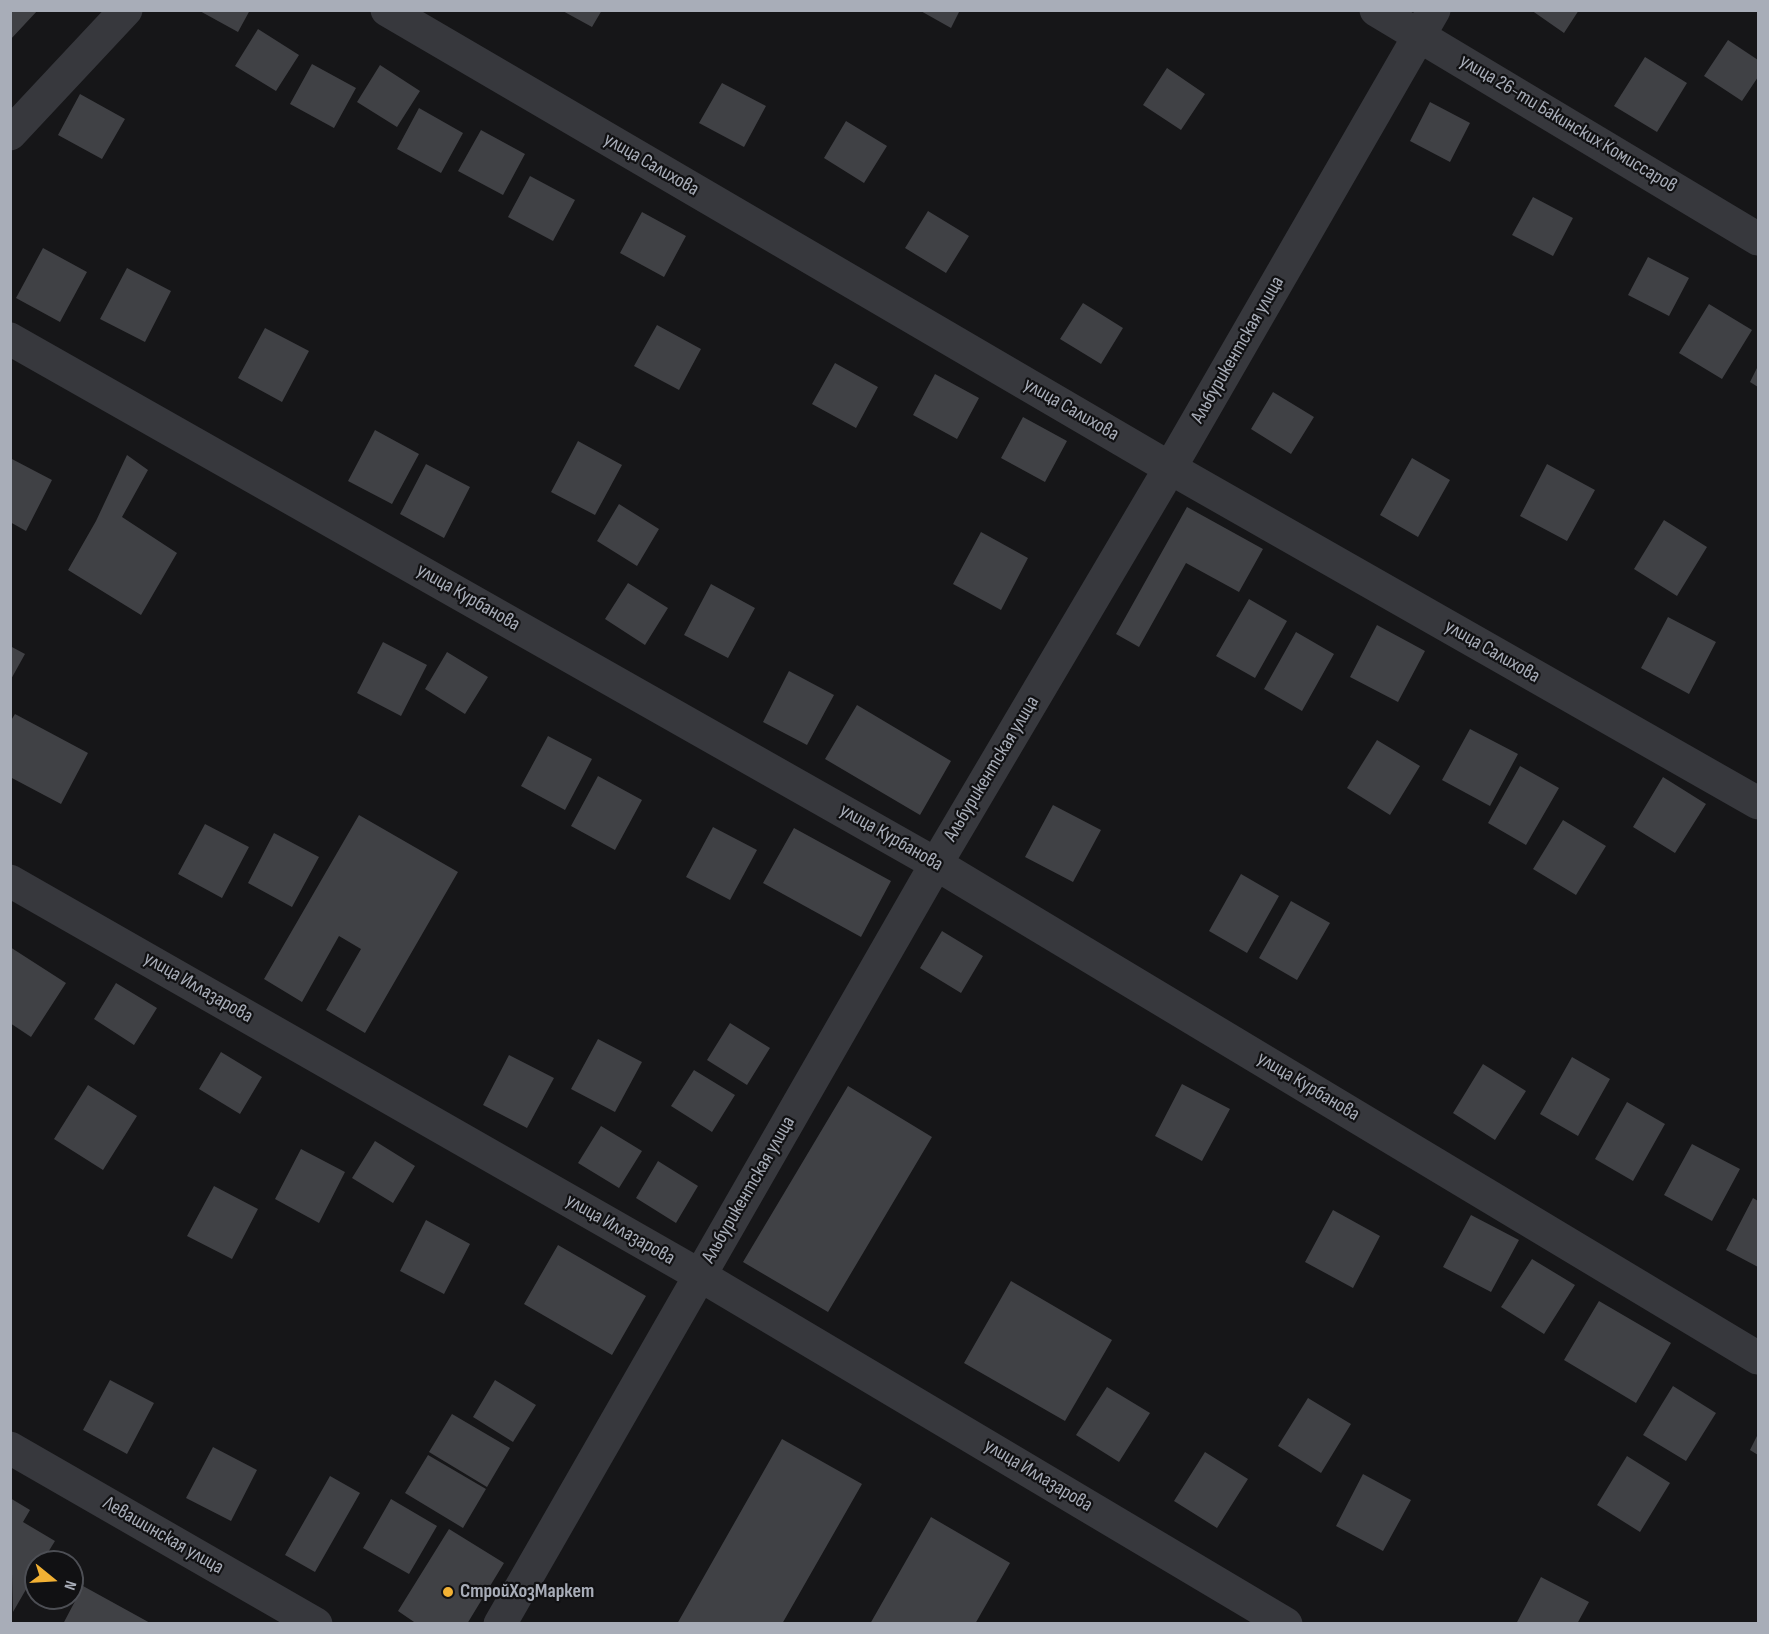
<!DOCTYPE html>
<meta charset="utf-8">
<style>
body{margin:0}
#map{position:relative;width:1769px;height:1634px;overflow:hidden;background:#161618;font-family:"Sofia Sans Condensed",sans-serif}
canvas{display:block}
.frame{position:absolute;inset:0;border:12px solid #a8adb8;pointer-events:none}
.north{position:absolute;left:24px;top:1550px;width:60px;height:60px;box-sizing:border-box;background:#111113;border:2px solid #4d4f55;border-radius:50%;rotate:108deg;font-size:16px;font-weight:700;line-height:24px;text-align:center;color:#a8adb8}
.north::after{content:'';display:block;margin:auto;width:21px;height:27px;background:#f2b134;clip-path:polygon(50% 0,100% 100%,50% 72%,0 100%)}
</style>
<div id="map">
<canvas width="1769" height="1634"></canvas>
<div class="frame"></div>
<div class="north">N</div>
</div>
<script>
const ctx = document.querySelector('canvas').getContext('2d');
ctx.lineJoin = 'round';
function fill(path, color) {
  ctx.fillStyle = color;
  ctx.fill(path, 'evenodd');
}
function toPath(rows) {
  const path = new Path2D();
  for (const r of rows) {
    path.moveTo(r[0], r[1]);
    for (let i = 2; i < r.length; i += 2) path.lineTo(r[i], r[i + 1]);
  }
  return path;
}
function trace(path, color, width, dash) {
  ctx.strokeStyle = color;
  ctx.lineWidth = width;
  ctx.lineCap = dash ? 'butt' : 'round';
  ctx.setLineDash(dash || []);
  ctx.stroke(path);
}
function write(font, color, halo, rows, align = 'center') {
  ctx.font = font + ' "Sofia Sans Condensed",sans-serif';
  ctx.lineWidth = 4.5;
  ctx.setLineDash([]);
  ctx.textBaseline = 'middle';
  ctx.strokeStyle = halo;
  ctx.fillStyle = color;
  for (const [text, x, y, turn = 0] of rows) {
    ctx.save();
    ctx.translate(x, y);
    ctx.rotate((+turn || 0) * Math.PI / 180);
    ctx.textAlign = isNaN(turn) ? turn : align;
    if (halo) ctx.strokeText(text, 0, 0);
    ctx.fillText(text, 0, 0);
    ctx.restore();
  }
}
const building = toPath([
 [10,10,38,10,10,40],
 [198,10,250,10,238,32],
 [561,10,602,10,592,27],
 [919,10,960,10,951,28],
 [1531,10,1579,10,1564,33],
 [258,29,299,55,276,91,235,66],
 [1728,40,1758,60,1758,77,1742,101,1704,76],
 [1645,57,1687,83,1657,132,1614,106],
 [312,64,356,88,334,128,290,104],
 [380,65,420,91,397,127,357,102],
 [1167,68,1205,94,1181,130,1143,105],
 [722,83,766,106,744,147,699,123],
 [80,94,125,119,102,159,58,135],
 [1430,102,1470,123,1450,162,1410,141],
 [419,108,463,133,441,173,397,149],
 [846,121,887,146,864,183,824,158],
 [481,130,525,154,503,195,458,171],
 [530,176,575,200,553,241,508,217],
 [1533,197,1573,218,1553,256,1512,235],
 [928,211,969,236,946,273,905,248],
 [642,212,686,236,664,277,620,253],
 [43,248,87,272,60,322,16,298],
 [1648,257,1689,278,1669,316,1628,295],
 [127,268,171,291,145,342,100,319],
 [1083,303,1123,328,1101,364,1060,339],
 [1709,304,1752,330,1722,379,1679,353],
 [657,325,701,349,679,390,634,366],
 [265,328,309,351,282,402,238,378],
 [835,363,878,387,856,428,812,404],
 [1758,366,1758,387,1750,382],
 [935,374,979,398,957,439,913,415],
 [1273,392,1314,417,1291,454,1251,429],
 [1023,417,1067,441,1045,482,1001,458],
 [375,430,419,454,392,504,348,481],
 [578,441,622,465,595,515,551,492],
 [127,455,148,470,122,517,177,553,141,615,68,570,96,521],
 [10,458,52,480,26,531,10,522],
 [1412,458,1450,480,1418,537,1380,515],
 [426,464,470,487,444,538,400,514],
 [1547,464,1595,490,1567,541,1520,516],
 [619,504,659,529,637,566,597,541],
 [1187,507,1263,549,1239,592,1186,563,1139,647,1116,634],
 [1664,520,1707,547,1677,596,1634,569],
 [981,532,1028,558,1001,610,953,584],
 [628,583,668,608,645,645,605,619],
 [711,584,755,608,728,658,684,635],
 [1249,599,1287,621,1255,678,1216,656],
 [1668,617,1716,642,1689,694,1641,668],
 [1377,625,1425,651,1398,702,1350,677],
 [1296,632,1334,654,1302,711,1264,689],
 [383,642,427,665,401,716,357,693],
 [10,646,25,654,10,681],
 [447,652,488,677,465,714,425,689],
 [789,671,834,695,807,745,763,722],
 [857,705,951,761,920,815,825,759],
 [15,714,88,753,61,804,10,777,10,722],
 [1470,729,1518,754,1490,806,1442,780],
 [548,736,592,759,565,810,521,786],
 [1377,740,1420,766,1390,815,1347,788],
 [1520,766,1559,788,1526,845,1488,823],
 [598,776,642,800,615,850,571,826],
 [1663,777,1706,804,1675,853,1633,827],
 [1053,805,1101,830,1073,882,1025,857],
 [359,815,458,872,365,1033,326,1010,361,949,339,936,302,1002,264,979],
 [1563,820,1606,846,1576,895,1533,869],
 [205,824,249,847,222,898,178,874],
 [713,827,757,850,730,900,686,877],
 [794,828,891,881,861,937,763,883],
 [274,833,319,857,292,907,248,883],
 [1241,874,1279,896,1247,953,1209,931],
 [1291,901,1330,923,1297,980,1259,958],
 [942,931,983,956,961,993,920,968],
 [10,947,66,983,31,1037,10,1023],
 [116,983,157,1008,134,1045,94,1019],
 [730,1023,770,1048,747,1085,707,1060],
 [598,1039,642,1062,615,1112,571,1089],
 [221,1052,262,1077,240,1114,199,1089],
 [509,1055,554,1078,527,1128,483,1105],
 [1572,1057,1610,1079,1578,1136,1540,1114],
 [1483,1064,1526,1091,1495,1140,1453,1113],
 [694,1070,735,1095,712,1132,671,1106],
 [1182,1084,1230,1109,1202,1161,1155,1136],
 [88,1085,137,1116,103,1170,54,1139],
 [848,1086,932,1137,828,1312,743,1262],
 [1627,1102,1665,1124,1633,1181,1595,1159],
 [601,1126,642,1151,619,1188,578,1163],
 [375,1141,415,1166,393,1203,352,1178],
 [1692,1144,1740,1169,1712,1221,1664,1195],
 [301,1149,345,1172,319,1223,275,1199],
 [658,1161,698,1186,676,1223,636,1198],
 [214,1186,258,1209,232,1259,187,1236],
 [1753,1198,1758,1201,1758,1267,1726,1250],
 [1333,1210,1380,1236,1353,1288,1305,1262],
 [1471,1215,1519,1240,1491,1292,1443,1267],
 [426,1220,470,1244,444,1294,400,1271],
 [558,1245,646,1296,612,1355,524,1304],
 [1532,1259,1575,1285,1544,1334,1501,1307],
 [1011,1281,1112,1340,1065,1421,964,1363],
 [1599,1301,1671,1343,1636,1403,1564,1360],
 [110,1380,154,1403,127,1454,83,1430],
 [495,1380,536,1405,513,1442,473,1417],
 [1673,1386,1716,1413,1686,1461,1643,1435],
 [1107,1387,1150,1413,1119,1462,1076,1435],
 [1308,1398,1351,1424,1321,1473,1278,1446],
 [452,1414,510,1448,487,1487,429,1452],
 [1758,1434,1758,1455,1750,1450],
 [782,1439,862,1484,782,1624,677,1624],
 [213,1447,257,1470,231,1521,186,1498],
 [1205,1452,1248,1479,1217,1528,1174,1501],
 [428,1455,486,1489,463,1528,405,1493],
 [1627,1456,1670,1483,1640,1532,1597,1505],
 [1363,1474,1411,1500,1383,1551,1336,1526],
 [330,1476,360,1493,315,1572,285,1555],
 [10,1498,30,1510,23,1522,55,1541,42,1562,36,1562,36,1572,13,1612],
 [391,1499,437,1526,409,1574,363,1548],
 [931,1517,1010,1563,975,1624,870,1624],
 [449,1529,504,1563,467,1624,417,1624,398,1611],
 [1541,1577,1589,1602,1577,1624,1516,1624],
 [83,1586,152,1624,63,1624]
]);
const street = toPath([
 [387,10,1170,468,1758,803],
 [1376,10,1758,239],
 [10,134,126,10],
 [10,339,936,864,1758,1358],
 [10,881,701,1276,1286,1624],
 [10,1448,316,1624],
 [500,1624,936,864,1170,468,1434,10]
]);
const markers = [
 [448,1592,6,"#f2b134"]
];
const streetNames = [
 ["улица 26-ти Бакинских Комиссаров",1568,124,31],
 ["улица Салихова",651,165,30],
 ["Альбурикентская улица",1238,350,-60],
 ["улица Салихова",1071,410,30],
 ["улица Курбанова",468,598,30],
 ["улица Салихова",1492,652,30],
 ["Альбурикентская улица",992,769,-59],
 ["улица Курбанова",891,838,30],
 ["улица Иллазарова",198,988,30],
 ["улица Курбанова",1308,1087,31],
 ["Альбурикентская улица",749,1190,-60],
 ["улица Иллазарова",620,1230,30],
 ["улица Иллазарова",1038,1476,31],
 ["Левашинская улица",163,1536,30]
];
const poiNames = [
 ["СтройХозМаркет",460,1592]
];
fill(building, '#404145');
trace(street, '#37383d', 33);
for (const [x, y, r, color] of markers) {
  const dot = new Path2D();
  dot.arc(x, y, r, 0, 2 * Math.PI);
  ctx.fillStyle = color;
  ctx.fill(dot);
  trace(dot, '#111113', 2);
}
write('20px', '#a8adb8', '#111113', streetNames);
write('bold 20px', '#a8adb8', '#111113', poiNames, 'left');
</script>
